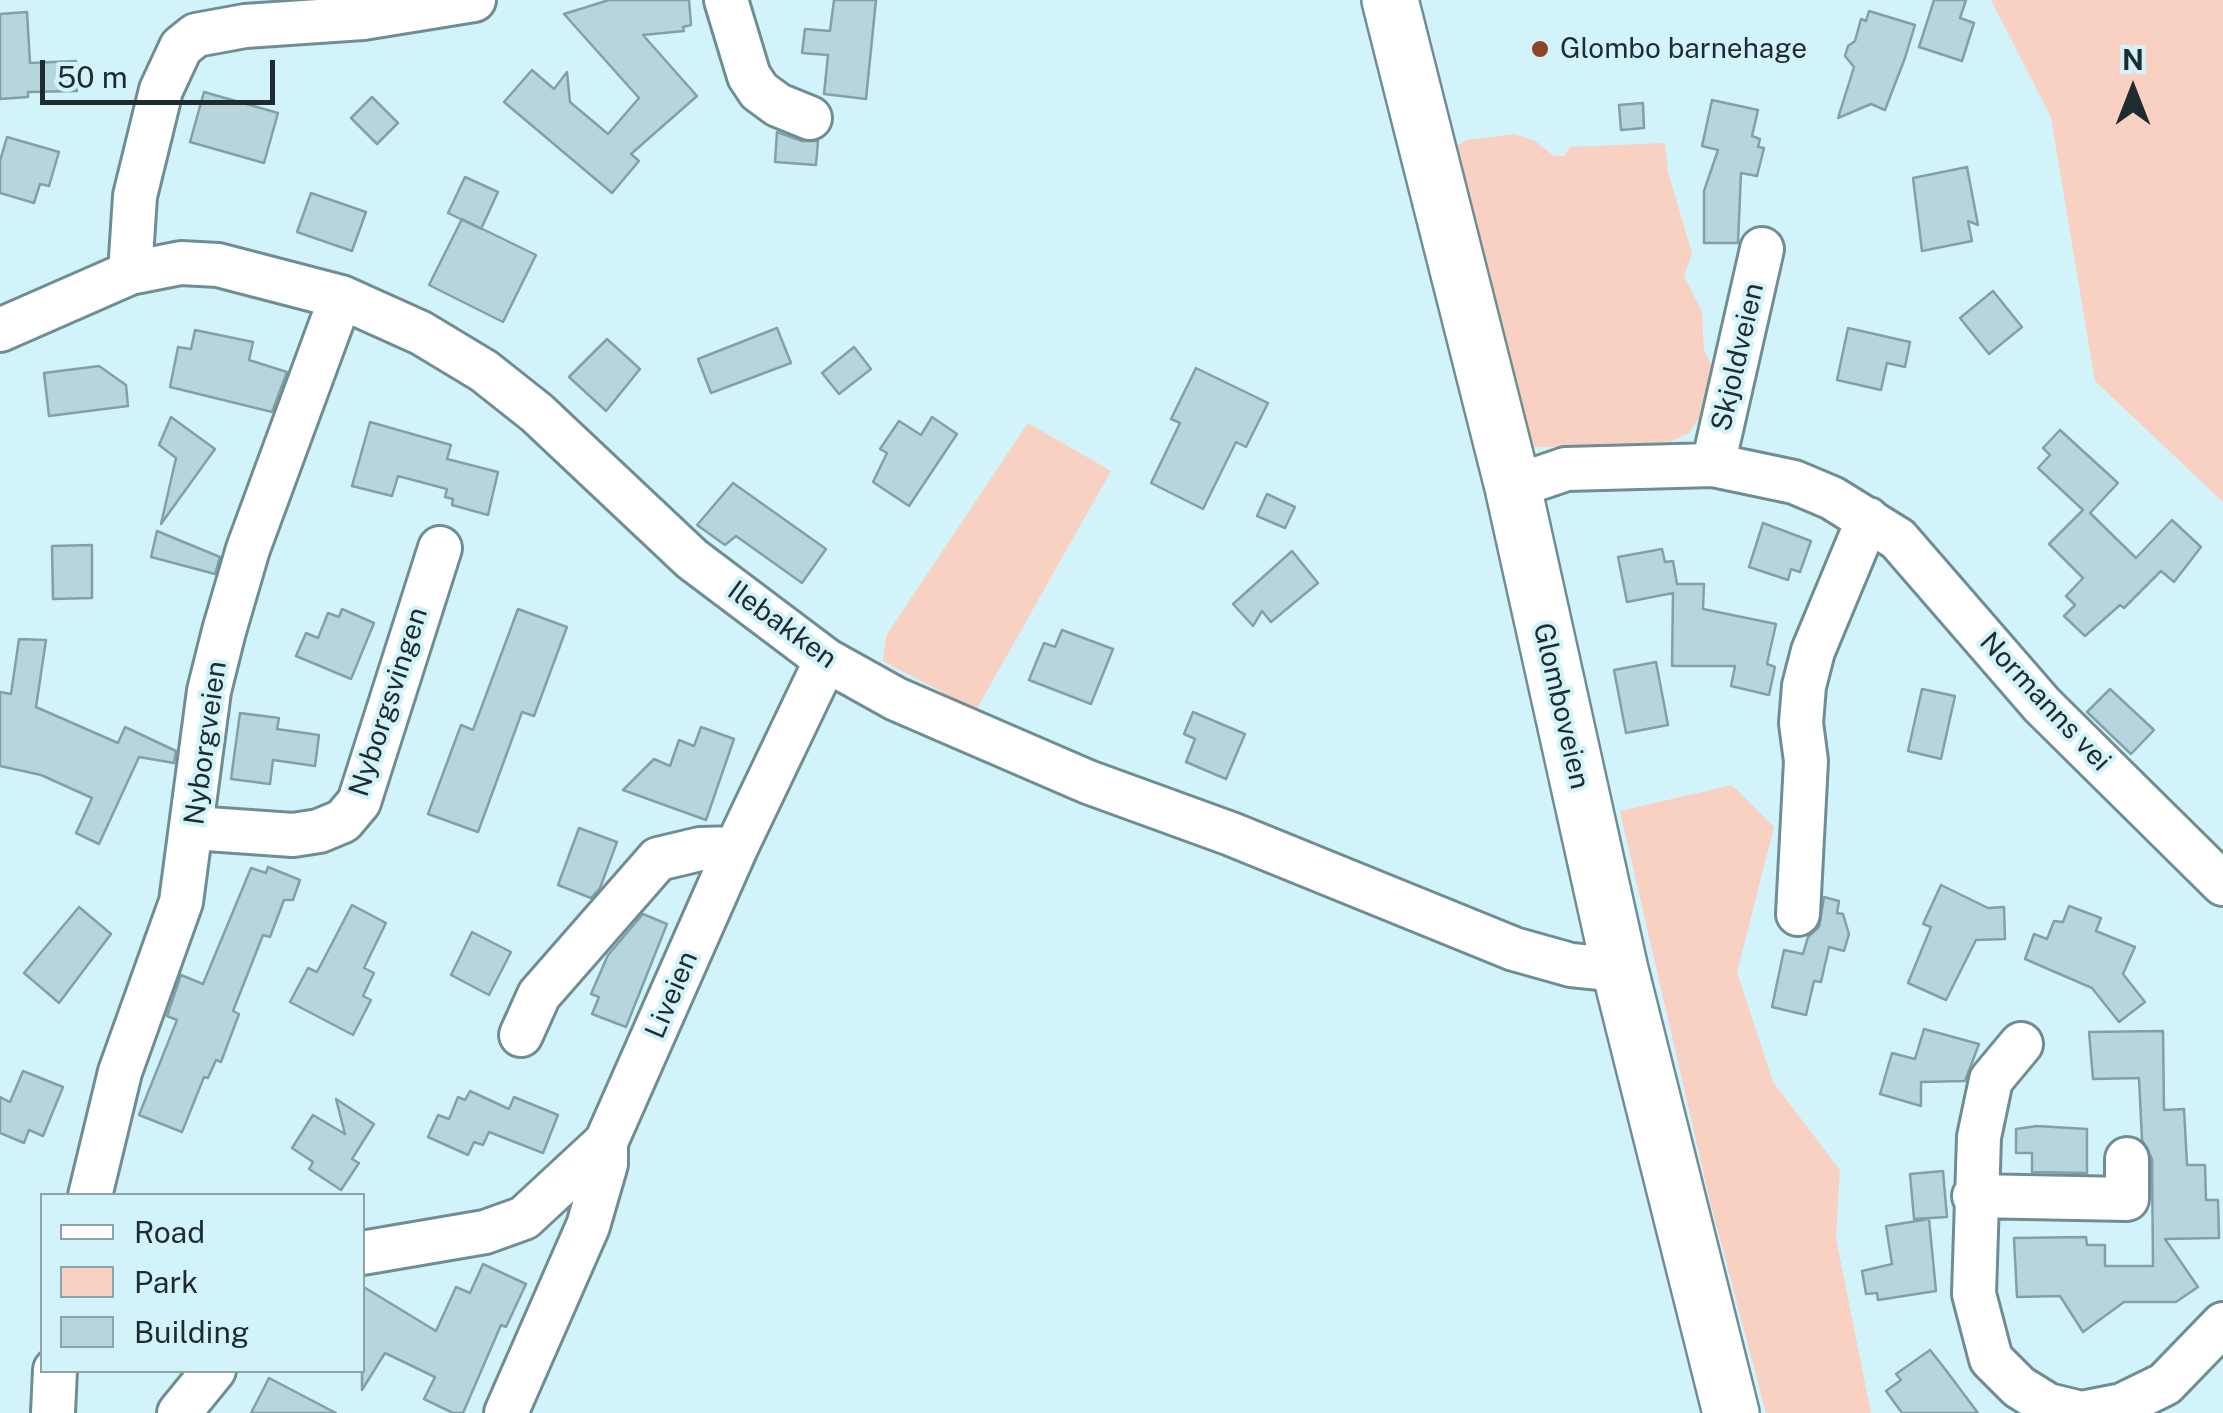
<!DOCTYPE html>
<style>
body{margin:0}
#map{position:relative;width:2223px;height:1413px;overflow:hidden;background:#d3f3fb;font-family:"Public Sans",sans-serif}
canvas{display:block}
.legend{position:absolute;left:40px;top:1193px;width:325px;height:180px;box-sizing:border-box;background:#d3f3fb;border:2px solid #8ba3a9;margin:0;padding:12px 18px;list-style:none;font-size:30px;color:#1f2c2f}
.legend li{display:flex;align-items:center;gap:20px;height:50px}
.legend b{width:50px;border:2px solid #8ba3a9}
.north{position:absolute;left:2083px;top:40px;width:100px;height:100px;-webkit-text-stroke:8px #d3f3fb;paint-order:stroke;rotate:0deg;font-size:28px;font-weight:700;line-height:40px;text-align:center;color:#1f2c2f}
.north::after{content:'';display:block;margin:auto;width:35px;height:45px;background:#1f2c2f;clip-path:polygon(50% 0,100% 100%,50% 72%,0 100%)}
.scale{position:absolute;left:40px;top:60px;width:235px;height:45px;box-sizing:border-box;border:5px solid #1f2c2f;border-top:0;padding-left:12px;font-size:30px;line-height:35px;white-space:nowrap;color:#1f2c2f;-webkit-text-stroke:8px #d3f3fb;paint-order:stroke}
</style>
<div id="map">
<canvas width="2223" height="1413"></canvas>
<ul class="legend">
<li><b style="height:12px;background:#fff"></b>Road</li>
<li><b style="height:28px;background:#f8d1c2"></b>Park</li>
<li><b style="height:28px;background:#b6d5dd"></b>Building</li>
</ul>
<div class="north">N</div>
<div class="scale">50 m</div>
</div>
<script>
const ctx = document.querySelector('canvas').getContext('2d');
ctx.lineJoin = 'round';
function fill(path, color) {
  ctx.fillStyle = color;
  ctx.fill(path, 'evenodd');
}
function toPath(rows) {
  const path = new Path2D();
  for (const r of rows) {
    path.moveTo(r[0], r[1]);
    for (let i = 2; i < r.length; i += 2) path.lineTo(r[i], r[i + 1]);
  }
  return path;
}
function trace(path, color, width, dash) {
  ctx.strokeStyle = color;
  ctx.lineWidth = width;
  ctx.lineCap = dash ? 'butt' : 'round';
  ctx.setLineDash(dash || []);
  ctx.stroke(path);
}
function write(font, color, halo, rows, align = 'center') {
  ctx.font = font + ' "Public Sans",sans-serif';
  ctx.lineWidth = 8;
  ctx.setLineDash([]);
  ctx.textBaseline = 'middle';
  ctx.strokeStyle = halo;
  ctx.fillStyle = color;
  for (const [text, x, y, turn = 0] of rows) {
    ctx.save();
    ctx.translate(x, y);
    ctx.rotate((+turn || 0) * Math.PI / 180);
    ctx.textAlign = isNaN(turn) ? turn : align;
    if (halo) ctx.strokeText(text, 0, 0);
    ctx.fillText(text, 0, 0);
    ctx.restore();
  }
}
const green = toPath([
 [1991,0,2223,0,2223,502,2095,381,2051,117],
 [1515,134,1535,141,1554,156,1564,156,1570,147,1665,143,1668,172,1692,253,1684,277,1702,311,1704,350,1716,375,1709,403,1689,433,1672,441,1603,447,1524,447,1450,149,1467,140],
 [1028,423,1111,471,976,710,883,661,886,636],
 [1732,785,1774,827,1737,972,1773,1082,1840,1170,1836,1238,1871,1413,1766,1413,1710,1201,1620,811]
]);
const building = toPath([
 [609,0,689,0,691,25,683,27,684,31,643,35,697,96,631,154,639,161,612,193,504,102,532,70,554,89,567,72,570,102,608,134,639,98,564,14,609,0],
 [834,0,876,0,866,99,824,94,828,55,802,53,805,29,830,31,834,0],
 [1934,0,1966,0,1960,18,1974,23,1962,61,1919,47,1934,0],
 [1869,11,1915,25,1905,58,1885,110,1871,104,1838,118,1854,67,1845,56,1848,46,1855,41,1861,19,1866,21,1869,11],
 [27,12,30,63,76,61,77,91,28,92,28,97,0,99,0,14,27,12],
 [204,92,278,113,264,163,190,142,204,92],
 [372,97,398,123,377,144,351,118,372,97],
 [1712,100,1758,110,1752,136,1760,139,1758,147,1764,148,1757,176,1741,173,1738,243,1704,243,1704,191,1718,150,1702,146,1712,100],
 [1643,103,1644,128,1621,130,1619,105,1643,103],
 [777,132,802,141,818,141,816,165,775,162,777,132],
 [7,137,59,152,49,186,40,184,34,203,0,193,0,161,7,137],
 [1967,167,1978,225,1968,221,1972,241,1922,251,1913,178,1967,167],
 [465,177,498,192,481,229,448,213,465,177],
 [311,193,366,212,352,251,297,232,311,193],
 [462,219,536,255,503,322,429,285,462,219],
 [1993,291,2022,327,1989,354,1960,318,1993,291],
 [777,328,791,363,711,393,698,359,777,328],
 [1848,328,1910,342,1905,367,1887,363,1881,390,1837,380,1848,328],
 [195,330,253,342,249,360,287,372,272,412,170,387,178,347,191,349,195,330],
 [607,339,640,369,606,411,569,377,607,339],
 [854,347,871,369,839,394,822,373,854,347],
 [99,366,126,385,128,406,49,416,44,373,99,366],
 [1196,368,1268,403,1246,447,1236,442,1203,509,1151,483,1180,423,1171,419,1196,368],
 [171,417,215,449,161,524,176,458,159,445,171,417],
 [932,417,957,434,909,506,873,482,887,453,880,449,899,421,921,435,932,417],
 [370,422,451,445,447,459,498,472,488,515,452,505,453,499,445,497,447,489,398,476,392,496,352,486,370,422],
 [2060,430,2118,483,2090,513,2136,558,2172,520,2201,547,2174,582,2161,571,2124,608,2120,605,2085,636,2064,616,2075,605,2066,596,2083,578,2049,544,2083,510,2038,468,2050,455,2043,448,2060,430],
 [733,483,826,549,802,583,736,536,725,545,697,525,733,483],
 [1267,494,1295,507,1285,528,1257,516,1267,494],
 [1763,523,1811,541,1800,572,1791,569,1788,580,1749,567,1763,523],
 [157,531,220,557,215,574,151,557,157,531],
 [92,545,92,598,53,599,52,546,92,545],
 [1662,549,1665,562,1673,561,1677,584,1704,584,1703,609,1776,624,1767,664,1775,667,1769,695,1731,686,1735,666,1672,666,1673,593,1627,602,1618,557,1662,549],
 [1292,551,1318,583,1271,622,1262,611,1253,626,1233,604,1292,551],
 [342,609,374,623,351,679,296,656,306,633,318,638,328,613,339,617,342,609],
 [518,609,567,627,534,716,522,712,478,832,428,814,461,725,473,730,518,609],
 [1062,630,1113,649,1091,704,1029,680,1044,643,1055,647,1062,630],
 [19,639,46,640,36,707,118,743,125,727,176,751,174,763,139,757,99,844,76,833,92,798,41,775,0,766,0,692,11,694,19,639],
 [1656,662,1668,725,1626,733,1614,670,1656,662],
 [1922,689,1955,696,1941,759,1908,751,1922,689],
 [2110,689,2154,730,2131,754,2087,712,2110,689],
 [1193,712,1245,734,1226,779,1186,762,1195,739,1184,734,1193,712],
 [240,713,279,718,277,729,319,735,315,766,273,760,270,784,231,779,240,713],
 [701,727,734,739,706,820,623,790,654,759,670,766,679,740,694,746,701,727],
 [579,828,617,842,600,888,591,898,558,885,579,828],
 [268,867,300,880,293,900,284,900,270,937,263,935,233,1011,239,1014,221,1062,216,1060,208,1078,204,1077,182,1132,139,1115,177,1020,167,1016,181,975,203,984,251,868,266,873,268,867],
 [1941,885,1988,908,2004,907,2005,939,1976,940,1946,1000,1908,983,1931,927,1923,924,1941,885],
 [1824,897,1839,901,1837,913,1843,914,1849,934,1844,951,1829,947,1821,982,1814,981,1806,1015,1772,1007,1784,950,1803,954,1808,937,1819,927,1824,897],
 [352,905,386,923,364,968,374,973,363,996,371,1000,353,1035,290,1002,308,968,317,972,352,905],
 [2069,906,2101,918,2096,931,2135,947,2123,974,2145,1002,2119,1022,2092,988,2025,959,2034,934,2047,939,2054,921,2063,922,2069,906],
 [79,907,111,934,59,1003,24,973,79,907],
 [643,914,667,924,626,1027,592,1014,599,997,591,994,608,955,643,914],
 [472,932,511,952,489,995,451,975,472,932],
 [1924,1029,1979,1044,1965,1081,1921,1082,1921,1106,1880,1094,1892,1053,1915,1059,1924,1029],
 [2163,1031,2164,1110,2184,1109,2187,1165,2205,1165,2206,1200,2218,1200,2219,1238,2165,1239,2198,1287,2176,1302,2124,1302,2083,1332,2060,1296,2017,1297,2014,1238,2086,1237,2087,1245,2105,1245,2105,1266,2153,1266,2152,1159,2142,1140,2139,1078,2093,1079,2089,1032,2163,1031],
 [23,1071,63,1087,43,1136,29,1130,24,1143,0,1133,0,1097,10,1102,23,1071],
 [470,1091,509,1109,514,1097,558,1115,543,1153,489,1132,483,1145,474,1142,468,1155,428,1137,438,1115,449,1119,458,1097,465,1100,470,1091],
 [336,1099,374,1124,352,1159,359,1163,341,1190,309,1169,313,1162,292,1148,313,1115,345,1134,336,1099],
 [2037,1126,2087,1129,2087,1173,2032,1172,2032,1153,2016,1153,2016,1129,2037,1126],
 [1943,1171,1947,1217,1914,1219,1910,1174,1943,1171],
 [1929,1219,1936,1291,1878,1300,1877,1293,1866,1294,1862,1271,1892,1264,1886,1226,1929,1219],
 [483,1264,526,1284,506,1327,501,1325,463,1413,453,1413,424,1399,435,1377,385,1353,362,1390,362,1286,436,1331,456,1287,470,1293,483,1264],
 [1930,1350,1945,1369,1978,1413,1902,1413,1886,1391,1901,1380,1896,1374,1930,1350],
 [269,1378,336,1413,251,1413,269,1378]
]);
const minor = toPath([
 [726,0,749,76,759,91,778,105,810,118],
 [130,273,135,196,161,90,181,47,196,35,245,26,363,18,474,0],
 [0,330,130,273,181,263,218,265,341,297,421,333,484,371,537,413,692,559,826,660,896,699,1088,782,1231,834,1514,949,1571,965,1620,970],
 [1713,465,1762,249],
 [1513,487,1566,469,1713,465,1794,482,1832,498,1898,539,2042,705,2223,884],
 [193,828,293,835,319,831,343,821,359,802,440,548],
 [1798,914,1806,761,1801,723,1804,686,1813,651,1868,519],
 [521,1035,539,995,658,859,700,849,736,848],
 [2021,1044,1991,1080,1979,1137,1974,1294,1991,1359,2019,1387,2048,1405,2081,1413,2122,1405,2165,1384,2223,1324],
 [90,1196,120,1072,181,902,209,691,224,631,248,549,341,297],
 [1974,1196,2127,1199,2127,1159],
 [362,1253,485,1232,524,1218,606,1142],
 [53,1413,55,1370],
 [179,1413,214,1370],
 [506,1413,588,1226,606,1164,606,1142,736,848,826,660]
]);
const major = toPath([
 [1390,0,1513,487,1620,970,1731,1413]
]);
const markers = [
 [1540,49,10,"#8d4525"]
];
const poiNames = [
 ["Glombo barnehage",1560,49]
];
const streetNames = [
 ["Skjoldveien",1738,357,-77],
 ["Ilebakken",782,625,36],
 ["Nyborgsvingen",389,702,-72],
 ["Normanns vei",2045,702,47],
 ["Glomboveien",1561,706,77],
 ["Nyborgveien",206,743,-82],
 ["Liveien",672,995,-67]
];
fill(green, '#f8d1c2');
fill(building, '#b6d5dd');
trace(building, '#82a0a8', 2.5);
trace(minor, '#708d94', 48);
trace(major, '#708d94', 60);
trace(minor, '#fff', 42);
trace(major, '#fff', 55);
for (const [x, y, r, color] of markers) {
  const dot = new Path2D();
  dot.arc(x, y, r, 0, 2 * Math.PI);
  ctx.fillStyle = color;
  ctx.fill(dot);
  trace(dot, '#d3f3fb', 4);
}
write('28px', '#1f2c2f', '#d3f3fb', poiNames, 'left');
write('28px', '#1f2c2f', '#d3f3fb', streetNames);
</script>
